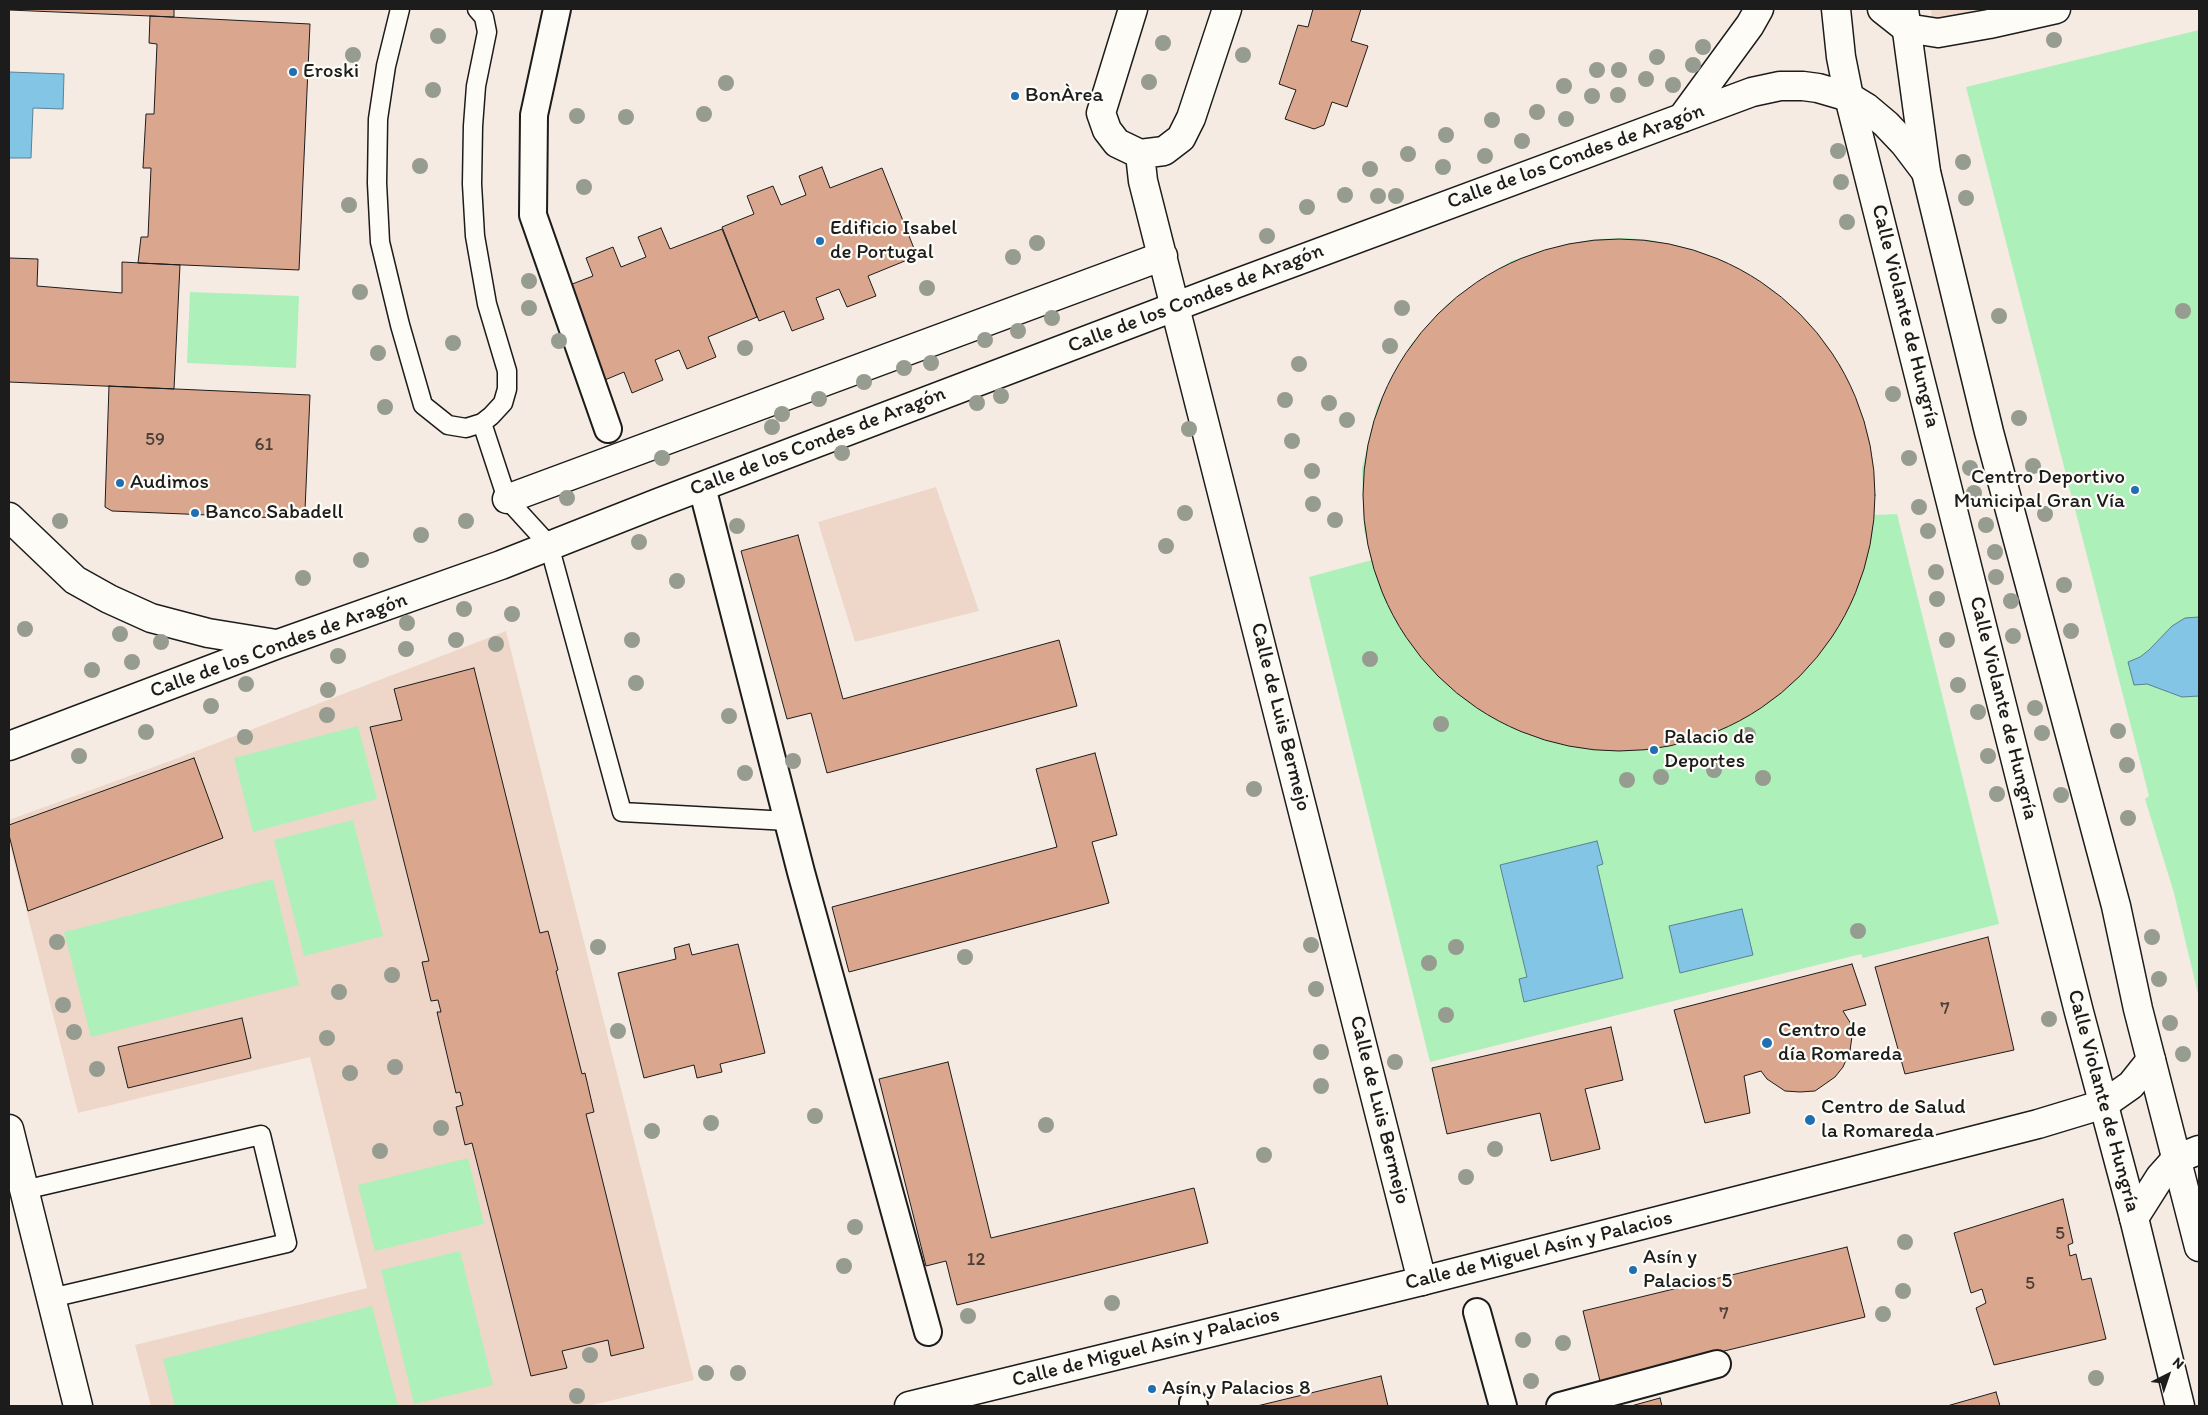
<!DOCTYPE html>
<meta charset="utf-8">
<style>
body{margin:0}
#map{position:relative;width:2208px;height:1415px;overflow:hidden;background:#f6ebe2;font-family:Itim,sans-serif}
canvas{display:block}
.frame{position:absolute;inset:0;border:10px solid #1c1c1c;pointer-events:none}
.north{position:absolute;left:2143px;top:1350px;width:50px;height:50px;-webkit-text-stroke:4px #fdfcf7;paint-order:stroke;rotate:41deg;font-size:14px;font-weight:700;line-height:20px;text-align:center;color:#1c1c1c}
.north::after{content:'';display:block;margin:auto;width:18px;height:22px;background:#1c1c1c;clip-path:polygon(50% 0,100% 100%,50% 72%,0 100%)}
</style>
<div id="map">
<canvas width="2208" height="1415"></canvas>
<div class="frame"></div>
<div class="north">N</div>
</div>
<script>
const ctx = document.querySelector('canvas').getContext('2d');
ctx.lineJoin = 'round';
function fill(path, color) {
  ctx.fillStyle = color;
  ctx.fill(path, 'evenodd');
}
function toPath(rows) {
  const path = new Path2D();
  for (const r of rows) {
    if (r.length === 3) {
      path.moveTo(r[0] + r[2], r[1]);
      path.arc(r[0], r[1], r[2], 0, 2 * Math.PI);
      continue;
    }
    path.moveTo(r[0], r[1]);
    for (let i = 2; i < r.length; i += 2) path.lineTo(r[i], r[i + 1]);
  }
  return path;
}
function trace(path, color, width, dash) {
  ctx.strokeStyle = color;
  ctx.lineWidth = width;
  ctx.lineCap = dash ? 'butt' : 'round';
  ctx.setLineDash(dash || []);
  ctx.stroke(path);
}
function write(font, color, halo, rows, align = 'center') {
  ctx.font = font + ' Itim,sans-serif';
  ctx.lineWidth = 4.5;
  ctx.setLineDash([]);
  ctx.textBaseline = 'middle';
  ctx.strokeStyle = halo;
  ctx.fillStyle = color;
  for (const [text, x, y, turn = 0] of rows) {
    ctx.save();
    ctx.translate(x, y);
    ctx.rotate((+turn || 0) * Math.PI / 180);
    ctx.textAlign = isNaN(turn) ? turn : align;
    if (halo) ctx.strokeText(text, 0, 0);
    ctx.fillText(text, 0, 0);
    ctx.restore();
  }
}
const built = toPath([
 [1931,9,1989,9,1932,19],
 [936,487,979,611,855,642,818,522],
 [506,631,694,1380,589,1406,151,1406,135,1345,367,1288,310,1057,78,1113,9,842,9,820,170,761]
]);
const green = toPath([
 [2199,30,2199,998,2174,893,2145,799,2149,796,1966,87],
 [1628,238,1651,240,1695,250,1736,267,1755,278,1773,290,1809,323,1841,366,1853,391,1867,431,1874,473,1874,515,1897,514,1999,924,1863,958,1861,954,1430,1062,1309,577,1372,560,1364,530,1362,468,1377,407,1411,344,1448,303,1511,261,1562,245,1595,239],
 [190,292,299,296,296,368,187,363],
 [358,726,377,799,253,832,234,758],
 [353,820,383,936,304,956,274,840],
 [273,879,299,985,91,1037,64,932],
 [468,1158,484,1224,375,1251,358,1185],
 [460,1251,493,1385,414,1404,381,1270],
 [372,1306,398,1406,175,1406,163,1359]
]);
const water = toPath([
 [9,72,64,74,63,109,33,108,31,158,9,158,9,72],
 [2199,617,2199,696,2182,697,2147,684,2134,685,2128,662,2140,657,2149,650,2172,626,2185,618,2199,617],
 [1724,643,1740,708,1608,740,1592,674,1724,643],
 [1597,841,1603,864,1597,866,1623,978,1524,1002,1519,979,1527,977,1500,865,1597,841],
 [1742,909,1753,955,1680,973,1669,926,1742,909]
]);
const building = toPath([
 [10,9,174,9,174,17,9,10,10,9],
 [1313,9,1361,9,1351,41,1368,46,1347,107,1332,102,1324,125,1314,129,1285,119,1296,90,1279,84,1298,25,1308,27,1313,9],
 [150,16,310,24,299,270,138,263,141,237,148,237,151,168,143,168,146,114,154,114,157,44,149,43,150,16],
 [822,167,830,188,882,168,917,256,868,276,876,296,847,307,839,289,816,298,824,319,792,331,784,311,759,321,722,227,754,214,747,196,773,186,781,205,806,195,799,176,822,167],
 [661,228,670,249,722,229,757,317,708,337,716,357,687,369,679,350,655,360,663,380,632,393,624,372,600,382,562,288,593,276,586,258,613,247,621,267,646,257,638,237,661,228],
 [1619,495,256],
 [9,258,38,259,37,286,122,293,122,262,180,265,174,389,9,382,9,258],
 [109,386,310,395,305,510,281,518,112,511,105,507,109,386],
 [798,535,843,699,1059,640,1077,706,827,773,811,713,787,719,741,551,798,535],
 [474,668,540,933,548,931,558,970,556,971,582,1074,585,1073,594,1112,586,1114,644,1348,611,1356,608,1340,562,1351,567,1368,531,1376,472,1143,465,1145,456,1107,463,1105,460,1092,456,1093,437,1012,441,1012,438,1000,431,1001,422,962,429,961,370,727,402,720,394,689,474,668],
 [1095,753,1117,835,1092,842,1109,903,849,972,832,907,1057,847,1036,769,1095,753],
 [194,758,223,838,28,911,9,835,9,825,194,758],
 [1988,937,2014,1050,1905,1074,1875,967,1988,937],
 [689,944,692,955,738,944,765,1053,720,1064,722,1072,697,1078,694,1065,644,1078,618,973,676,959,674,948,689,944],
 [1852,964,1866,1005,1843,1011,1851,1024,1852,1036,1850,1051,1843,1067,1835,1077,1815,1091,1800,1092,1785,1091,1767,1079,1761,1071,1744,1076,1750,1113,1705,1123,1674,1010,1852,964],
 [242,1018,251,1058,128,1088,118,1047,242,1018],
 [1611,1027,1623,1080,1585,1089,1600,1149,1551,1161,1540,1113,1447,1134,1432,1068,1611,1027],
 [948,1062,991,1238,1194,1188,1208,1243,957,1305,946,1261,926,1266,879,1079,948,1062],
 [2063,1199,2073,1243,2068,1245,2070,1256,2076,1254,2082,1280,2091,1278,2106,1339,1994,1365,1976,1308,1986,1303,1982,1289,1971,1293,1954,1233,2063,1199],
 [1847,1247,1865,1317,1600,1381,1583,1311,1847,1247],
 [1381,1376,1388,1406,1257,1406,1381,1376],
 [1996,1392,2000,1406,1947,1406,1996,1392],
 [1660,1398,1662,1406,1631,1406,1660,1398]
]);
const service = toPath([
 [400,9,386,66,378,119,377,183,380,242,400,325,423,405,448,425,466,428,482,423,491,416,503,403,507,389,507,371,487,304,475,236,472,184,473,126,476,86,487,32,484,17,477,9],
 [482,423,507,499,549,545,622,812,788,821],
 [24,1190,261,1135,287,1243,51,1298]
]);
const pedestrian = toPath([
 [557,9,534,115,533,215,608,429],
 [702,487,801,872,928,1332],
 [1477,1312,1503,1406],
 [1193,1403,1194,1406],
 [1560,1406,1717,1364]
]);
const minor = toPath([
 [1133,9,1101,113,1107,130,1117,143,1140,154,1164,151,1181,138,1191,118,1227,9],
 [1882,9,1906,28,1938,33,1989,24,2056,9],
 [1140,154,1143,181,1422,1281],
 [507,499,1163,256],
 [2134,1218,2160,1177,2176,1159,2199,1150]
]);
const tertiary = toPath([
 [1682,118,1750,25,1759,9],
 [9,517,75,580,109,599,151,618,208,633,276,644],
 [9,746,278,644,501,565,658,503,1232,285,1752,92,1780,86,1803,86,1818,88,1849,97,1867,108,1886,124,1904,143,1926,172],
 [9,1129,78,1406],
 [909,1406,1422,1281,2038,1124,2104,1104,2131,1085,2151,1060]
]);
const secondary = toPath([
 [1836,9,1841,57,1849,97,2079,1012,2134,1218,2180,1406],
 [1904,9,1926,172,1989,432,2116,906,2138,1009,2199,1247]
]);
const trees = [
 [438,36],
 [2054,40],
 [1163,43],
 [1703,47],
 [353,55],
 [1243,55],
 [1657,57],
 [1693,65],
 [1597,70],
 [1619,70],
 [1646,79],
 [1149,82],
 [726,83],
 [1673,85],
 [1564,86],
 [433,90],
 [1618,95],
 [1592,96],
 [1537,112],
 [704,114],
 [577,116],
 [626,117],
 [1566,119],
 [1492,120],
 [1446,135],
 [1522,141],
 [1838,151],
 [1408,154],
 [1485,156],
 [1963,162],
 [420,166],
 [1443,167],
 [1370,169],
 [1841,182],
 [584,187],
 [1345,195],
 [1378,196],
 [1396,196],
 [1966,198],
 [349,205],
 [1307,207],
 [1847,222],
 [1267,236],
 [1037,243],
 [1013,257],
 [529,281],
 [927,288],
 [360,292],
 [529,308],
 [1402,308],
 [2183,311],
 [1999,316],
 [1052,318],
 [1018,331],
 [985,340],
 [559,341],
 [453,343],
 [1390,346],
 [745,348],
 [378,353],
 [931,363],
 [1299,364],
 [904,368],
 [864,382],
 [1893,394],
 [1001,396],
 [819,399],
 [1285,400],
 [977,403],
 [1329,403],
 [385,407],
 [782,414],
 [2019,418],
 [1347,420],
 [772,427],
 [1189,429],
 [1292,441],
 [842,453],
 [662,458],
 [1909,458],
 [2033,466],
 [1970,468],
 [1312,471],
 [1974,493],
 [567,498],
 [1313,504],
 [1919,507],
 [1185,513],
 [2045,514],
 [1335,520],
 [60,521],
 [466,521],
 [1986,525],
 [737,526],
 [1928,531],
 [421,535],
 [639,542],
 [1166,546],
 [1995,552],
 [361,560],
 [1936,572],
 [1996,577],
 [303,578],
 [677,581],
 [2064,585],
 [1937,599],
 [2011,601],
 [464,609],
 [512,614],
 [407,623],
 [25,629],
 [2071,631],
 [120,634],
 [2013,636],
 [456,640],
 [632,640],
 [1947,640],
 [161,642],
 [496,644],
 [406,649],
 [338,656],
 [1370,659],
 [132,662],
 [92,670],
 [636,683],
 [246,684],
 [1958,685],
 [328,690],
 [211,706],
 [2035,708],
 [1978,712],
 [327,715],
 [729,716],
 [1441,724],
 [2118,731],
 [146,732],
 [2042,733],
 [1748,735],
 [245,737],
 [79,756],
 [1988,756],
 [793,761],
 [2127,765],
 [1714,770],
 [745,773],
 [1661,777],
 [1763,778],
 [1627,780],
 [1254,789],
 [1997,794],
 [2061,795],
 [2128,818],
 [1858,931],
 [2152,937],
 [57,942],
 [1311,945],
 [598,947],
 [1456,947],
 [965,957],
 [1429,963],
 [392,975],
 [2159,979],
 [1316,989],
 [339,992],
 [63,1005],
 [1446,1015],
 [2049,1019],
 [2170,1023],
 [618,1031],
 [74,1032],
 [327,1038],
 [1321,1052],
 [2183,1054],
 [1395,1062],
 [395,1067],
 [97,1069],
 [350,1073],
 [1321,1086],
 [815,1116],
 [711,1123],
 [1046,1125],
 [441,1128],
 [652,1131],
 [1495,1149],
 [380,1151],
 [1264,1155],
 [1466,1177],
 [855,1227],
 [1905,1242],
 [844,1266],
 [1903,1291],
 [1112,1303],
 [1883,1314],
 [968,1316],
 [1523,1340],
 [1563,1343],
 [590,1355],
 [706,1373],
 [738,1373],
 [2096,1378],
 [1531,1381],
 [577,1396]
];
const markers = [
 [293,72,5,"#1f6fb2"],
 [1015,96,5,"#1f6fb2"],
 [820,241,5,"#1f6fb2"],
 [120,483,5,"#1f6fb2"],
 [2135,490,5,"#1f6fb2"],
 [195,513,5,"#1f6fb2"],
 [1654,750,5,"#1f6fb2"],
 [1767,1043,6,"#1f6fb2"],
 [1810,1120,6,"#1f6fb2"],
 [1633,1270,5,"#1f6fb2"],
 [1152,1389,5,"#1f6fb2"]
];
const numberNames = [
 ["59",155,440],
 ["61",264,445],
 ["7",1945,1009],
 ["5",2060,1234],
 ["12",976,1260],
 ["5",2030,1284],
 ["7",1724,1314]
];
const poiNames = [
 ["Eroski",303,72],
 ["BonÀrea",1025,96],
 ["Edificio Isabel",830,229],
 ["de Portugal",830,253],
 ["Centro Deportivo",2125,478,"right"],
 ["Municipal Gran Vía",2125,502,"right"],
 ["Audimos",130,483],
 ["Banco Sabadell",205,513],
 ["Palacio de",1664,738],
 ["Deportes",1664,762],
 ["Centro de",1778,1031],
 ["día Romareda",1778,1055],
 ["Centro de Salud",1821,1108],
 ["la Romareda",1821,1132],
 ["Asín y",1643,1258],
 ["Palacios 5",1643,1282],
 ["Asín y Palacios 8",1162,1389]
];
const streetNames = [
 ["Calle de los Condes de Aragón",1576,157,-20],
 ["Calle de los Condes de Aragón",1196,299,-21],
 ["Calle Violante de Hungría",1905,316,76],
 ["Calle de los Condes de Aragón",818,442,-21],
 ["Calle de los Condes de Aragón",279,646,-20],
 ["Calle Violante de Hungría",2003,708,76],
 ["Calle de Luis Bermejo",1280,717,76],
 ["Calle Violante de Hungría",2103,1101,75],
 ["Calle de Luis Bermejo",1379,1110,76],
 ["Calle de Miguel Asín y Palacios",1539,1251,-14],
 ["Calle de Miguel Asín y Palacios",1146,1348,-14]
];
fill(built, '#eed7c9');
fill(green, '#adf0ba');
fill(water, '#83c5e4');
trace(water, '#5a8194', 1);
fill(building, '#daa78e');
trace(building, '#1c1c1c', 1);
trace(service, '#1c1c1c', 21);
trace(pedestrian, '#1c1c1c', 30);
trace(minor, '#1c1c1c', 31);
trace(tertiary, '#1c1c1c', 31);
trace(secondary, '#1c1c1c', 31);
trace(service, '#fdfcf7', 18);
trace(pedestrian, '#fdfcf7', 26);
trace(minor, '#fdfcf7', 28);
trace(tertiary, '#fdfcf7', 28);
trace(secondary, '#fdfcf7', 28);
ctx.fillStyle = '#969c8f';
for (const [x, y] of trees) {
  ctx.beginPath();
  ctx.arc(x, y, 8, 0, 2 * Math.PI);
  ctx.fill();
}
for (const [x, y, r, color] of markers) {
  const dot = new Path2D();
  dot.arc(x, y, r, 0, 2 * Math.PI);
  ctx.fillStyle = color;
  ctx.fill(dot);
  trace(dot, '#fdfcf7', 2);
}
write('19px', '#4c3f38', null, numberNames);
write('21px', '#1c1c1c', '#fdfcf7', poiNames, 'left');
write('21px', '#1c1c1c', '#fdfcf7', streetNames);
</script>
